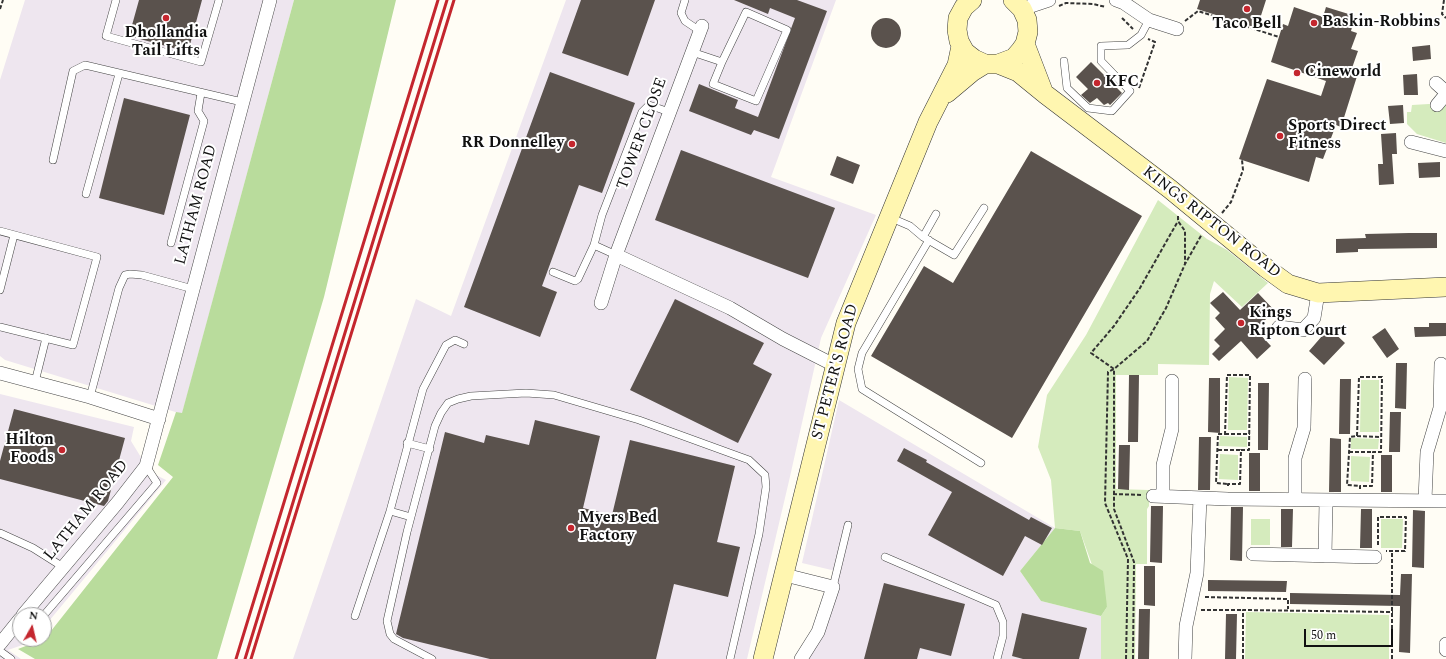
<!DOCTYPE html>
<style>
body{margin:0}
#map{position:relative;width:1446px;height:659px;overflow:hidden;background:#fffdf5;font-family:Spectral,serif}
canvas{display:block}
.north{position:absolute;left:12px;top:607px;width:40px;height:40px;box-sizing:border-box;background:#fff;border:1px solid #a0a0a0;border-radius:50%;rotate:8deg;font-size:11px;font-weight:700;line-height:16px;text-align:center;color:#111}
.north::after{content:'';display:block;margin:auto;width:14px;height:18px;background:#c4262e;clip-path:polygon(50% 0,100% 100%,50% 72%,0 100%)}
.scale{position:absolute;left:1304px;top:629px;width:89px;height:18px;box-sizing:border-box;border:2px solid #111;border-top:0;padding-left:5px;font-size:12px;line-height:14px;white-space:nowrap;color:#111;-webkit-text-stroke:3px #fff;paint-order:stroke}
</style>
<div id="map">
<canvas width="1446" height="659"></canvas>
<div class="north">N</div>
<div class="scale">50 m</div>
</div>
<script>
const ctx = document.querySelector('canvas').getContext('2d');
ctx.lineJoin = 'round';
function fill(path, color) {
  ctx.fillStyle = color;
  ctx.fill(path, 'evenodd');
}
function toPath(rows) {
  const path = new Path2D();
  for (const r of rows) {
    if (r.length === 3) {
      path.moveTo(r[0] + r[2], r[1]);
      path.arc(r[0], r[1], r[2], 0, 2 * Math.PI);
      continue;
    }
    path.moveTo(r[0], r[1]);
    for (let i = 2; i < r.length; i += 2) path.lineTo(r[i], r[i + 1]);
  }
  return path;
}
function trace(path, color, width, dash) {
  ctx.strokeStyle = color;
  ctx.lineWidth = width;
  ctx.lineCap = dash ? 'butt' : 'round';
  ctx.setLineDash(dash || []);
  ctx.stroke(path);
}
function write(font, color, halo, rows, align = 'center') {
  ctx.font = font + ' Spectral,serif';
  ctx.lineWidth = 4;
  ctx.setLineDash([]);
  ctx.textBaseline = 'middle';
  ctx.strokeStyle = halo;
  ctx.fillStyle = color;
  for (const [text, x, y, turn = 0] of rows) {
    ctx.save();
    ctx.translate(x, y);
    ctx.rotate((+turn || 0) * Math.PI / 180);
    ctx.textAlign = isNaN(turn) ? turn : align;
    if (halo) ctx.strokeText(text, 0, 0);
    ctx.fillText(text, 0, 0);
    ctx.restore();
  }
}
const industrial = toPath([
 [25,0,294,0,182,414,5,360,0,356,0,80],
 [566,0,836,0,771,177,876,215,821,338,789,481,747,659,293,659,416,299,451,316],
 [0,394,134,427,131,441,150,472,166,480,44,627,44,615,20,615,20,639,34,639,31,642,8,650,21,659,0,659],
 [839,400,1055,528,1020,571,1041,601,1101,616,1101,659,808,659,840,572,802,563]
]);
const green = toPath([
 [1429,104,1446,105,1446,143,1417,134,1407,124,1407,112,1411,112,1412,105],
 [1158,200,1207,239,1227,250,1268,283,1242,307,1214,281,1210,294,1209,365,1158,364,1158,375,1116,375,1116,489,1149,490,1149,506,1147,509,1147,564,1136,564,1135,659,1101,659,1101,616,1107,607,1080,531,1055,528,1051,480,1038,447,1047,395,1086,335],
 [1229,377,1248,378,1247,430,1228,430],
 [1361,380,1379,380,1379,432,1360,432],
 [1220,436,1247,437,1247,447,1219,446],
 [1351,438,1379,439,1378,449,1351,449],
 [1220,454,1238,455,1238,480,1219,479],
 [1351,456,1370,457,1369,482,1351,481],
 [1251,519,1270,519,1270,545,1251,545],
 [1381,519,1403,519,1402,548,1381,548],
 [1246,612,1389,615,1389,659,1245,659]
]);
const forest = toPath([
 [294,0,396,0,324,297,217,659,35,659,18,649,44,639,47,636,173,477,158,465,176,412,182,413],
 [1055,528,1080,531,1090,563,1103,571,1107,607,1101,616,1041,601,1020,571]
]);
const building = toPath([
 [139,0,202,0,188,52,129,36],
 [581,0,655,0,628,76,562,53],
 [734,0,797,0,827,11,779,139,754,130,751,135,689,111,699,84,738,100,735,108,758,117,795,18,770,8,768,14],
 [1200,0,1266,0,1257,28,1197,9],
 [1294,7,1323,17,1326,7,1355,16,1351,31,1357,33,1351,49,1358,51,1352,68,1359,70,1341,127,1336,125,1323,159,1316,157,1309,182,1239,159,1267,79,1321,96,1326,81,1271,62,1283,24,1288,26],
 [886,33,15],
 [1430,45,1431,59,1413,61,1412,47],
 [1091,62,1122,93,1110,105,1108,103,1104,105,1097,98,1090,103,1081,95,1088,89,1076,77],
 [550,72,635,103,602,193,579,185,542,286,557,292,540,337,464,307],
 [1417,74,1418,95,1404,95,1403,75],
 [124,98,190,115,164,215,99,198],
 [1403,105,1404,123,1390,124,1388,106],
 [1396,133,1397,154,1392,154,1394,184,1379,185,1378,164,1383,164,1381,134],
 [681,150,835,208,808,278,655,220],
 [1031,151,1142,216,1012,438,871,356,924,266,953,283],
 [837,156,860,165,853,184,830,175],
 [1440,162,1440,177,1419,178,1418,163],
 [1409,233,1437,233,1437,248,1358,249,1358,252,1336,253,1336,239,1366,238,1365,234],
 [1223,292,1240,310,1258,293,1275,311,1255,329,1271,346,1257,359,1241,341,1219,361,1212,354,1220,346,1214,340,1225,329,1215,318,1220,313,1210,303],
 [675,299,764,343,753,364,772,374,738,443,630,390],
 [1429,323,1446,323,1446,336,1415,337,1414,327,1429,327],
 [1329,328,1345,343,1324,365,1309,351],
 [1385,328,1399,349,1387,358,1372,337],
 [1396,363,1407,363,1406,409,1395,408],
 [1129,375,1139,375,1138,442,1128,442],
 [1209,378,1220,378,1220,433,1208,432],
 [1340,379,1351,379,1350,434,1339,434],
 [1258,383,1269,383,1268,450,1258,450],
 [14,409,125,438,108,501,104,506,0,479,0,461],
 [1390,412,1401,412,1400,452,1389,452],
 [535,420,600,436,583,508,612,515,630,440,735,466,717,542,740,547,728,597,674,584,656,659,490,659,403,638,396,634,445,432,484,443,486,435,529,445],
 [1199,437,1211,437,1210,490,1198,490],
 [1330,438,1341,439,1341,492,1329,492],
 [1119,445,1130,445,1129,490,1118,489],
 [904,448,927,460,926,462,1029,520,1031,517,1052,528,1042,545,1025,536,1003,576,928,535,952,492,897,461],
 [1249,453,1260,453,1260,491,1249,491],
 [1381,455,1392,455,1392,492,1381,492],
 [1151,506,1163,506,1162,563,1150,562],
 [1231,507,1243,507,1242,561,1230,560],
 [1281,509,1293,509,1292,547,1281,547],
 [1361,509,1372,509,1372,548,1360,548],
 [1413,510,1425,511,1424,568,1412,567],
 [1144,566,1155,566,1155,606,1144,605],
 [1401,574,1412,574,1410,653,1399,652,1400,606,1290,604,1290,593,1400,595],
 [1208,580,1287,581,1286,592,1208,591],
 [884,583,965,604,951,656,920,648,917,659,864,659],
 [1139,609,1150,609,1149,659,1138,659],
 [1022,613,1087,628,1079,659,1023,659,1012,656],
 [1226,614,1237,614,1236,659,1225,659]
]);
const path = toPath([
 [1444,0,1442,14,1446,18],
 [1059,6,1066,3,1093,4,1106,7],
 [0,9,3,0],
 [1122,18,1133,29],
 [1185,21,1198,11,1279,37],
 [1139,88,1155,42,1148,39],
 [1222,213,1231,202,1243,170,1242,160],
 [1178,216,1178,221,1185,231,1185,264],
 [1225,434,1250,434],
 [1357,436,1381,437],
 [1218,450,1241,450],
 [1349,452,1373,452],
 [1228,486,1228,484,1240,484,1241,450,1249,450,1250,375,1227,375,1225,434,1218,434,1216,483,1228,484],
 [1360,489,1360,486,1372,486,1373,452,1381,452,1382,377,1359,377,1357,436,1350,437,1347,485,1360,486],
 [1113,494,1142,495],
 [1378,545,1378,517,1406,517,1405,551,1386,551],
 [1205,597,1288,599,1288,609],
 [1201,610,1243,610],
 [1126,659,1128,559,1105,503,1108,372,1114,369,1147,341,1166,308,1185,264,1202,234],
 [1133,659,1134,562,1114,509,1114,369,1091,353,1114,326,1140,288,1178,221],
 [1243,659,1243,610,1393,612],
 [1392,659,1392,551]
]);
const lane = toPath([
 [116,0,106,36,201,62,219,0],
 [685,0,681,13,685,21,700,31],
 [692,52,722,62,746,12,787,30,756,101,713,84,722,62],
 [1064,61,1067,88,1088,108,1112,111,1130,91,1101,61,1101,46,1128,45,1141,35,1149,20],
 [53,160,73,71,85,65,242,102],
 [86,194,119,74],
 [889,217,910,226,923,237,954,255,984,208],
 [0,231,97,257,73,345,0,327],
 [923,237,936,214],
 [929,240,862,353,858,369,862,389,981,463],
 [171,243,204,121,198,111,201,93],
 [594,245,602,215,642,112,649,105,669,112],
 [553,272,575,281,578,279,594,245,616,255],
 [0,290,14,235],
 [35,382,46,338],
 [90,397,119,288,125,275,130,274,142,275,193,289],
 [407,443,430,449],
 [411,517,390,511,423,389,446,345,455,340,464,344],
 [0,533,33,548,63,567],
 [885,557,996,605,1003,622,1003,636,997,659],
 [833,587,848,525],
 [44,615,157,483,146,466],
 [355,616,390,511],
 [0,651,11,659],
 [432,659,394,639,390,634,387,621,407,532,435,426,441,413,448,403,458,399,471,396,526,393,554,395,639,420,749,460,765,475,766,487,759,534,730,659]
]);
const street = toPath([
 [1116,0,1124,3,1149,20,1177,29],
 [1022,9,1049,0],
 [1436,83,1446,92],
 [1437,105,1446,94],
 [1411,142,1446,151],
 [616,255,730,308,783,339,834,365],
 [601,303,616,255,702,26],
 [1279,327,1303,330,1314,318,1318,293],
 [0,373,90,397,159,419],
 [1153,496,1228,499,1446,501],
 [1163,496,1163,465,1172,429,1172,381],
 [1295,500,1295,458,1304,428,1305,379],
 [1425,500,1427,452,1440,408,1441,364],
 [1253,554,1375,557],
 [1325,556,1326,501],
 [785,575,833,587,818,632,801,659],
 [23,615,118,502,146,466,270,0],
 [0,644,20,619],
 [1446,650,1446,644],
 [1185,659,1186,626,1197,573,1200,498]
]);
const secondary = toPath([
 [972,0,964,7,958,18,957,30,959,41,965,52,974,59,985,64,998,64,1014,58,1020,51,1025,44,1028,32,1027,20,1022,9,1013,0],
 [1025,44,1043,91],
 [998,64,1018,72,1045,94,1170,189,1266,268,1288,284,1318,293,1446,287],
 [947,93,972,72,985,64],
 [763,659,846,323,928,122,957,65,961,46]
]);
const rail = toPath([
 [236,659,438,0],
 [245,659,447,0],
 [251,659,454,0]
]);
const markers = [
 [1247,9,4,"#c4262e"],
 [166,18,4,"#c4262e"],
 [1314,23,4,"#c4262e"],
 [1297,73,4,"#c4262e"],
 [1097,83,4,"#c4262e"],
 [1280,136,4,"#c4262e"],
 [572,144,4,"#c4262e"],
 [1241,323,4,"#c4262e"],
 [62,450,4,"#c4262e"],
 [571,528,4,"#c4262e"]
];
const poiNames = [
 ["Baskin-Robbins",1322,23],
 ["Taco Bell",1247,25,"center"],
 ["Dhollandia",166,34,"center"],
 ["Tail Lifts",166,52,"center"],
 ["Cineworld",1305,73],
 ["KFC",1105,83],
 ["Sports Direct",1288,127],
 ["Fitness",1288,145],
 ["RR Donnelley",564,144,"right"],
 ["Kings",1249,314],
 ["Ripton Court",1249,332],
 ["Hilton",54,441,"right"],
 ["Foods",54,459,"right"],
 ["Myers Bed",579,519],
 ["Factory",579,537]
];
const streetNames = [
 ["TOWER CLOSE",643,134,-70],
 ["LATHAM ROAD",197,205,-75],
 ["KINGS RIPTON ROAD",1211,223,38],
 ["ST PETER'S ROAD",836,372,-75],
 ["LATHAM ROAD",87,511,-51]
];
fill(industrial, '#eee6ef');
fill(green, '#d5ebbd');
fill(forest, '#b9dc9c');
fill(building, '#5a524d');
trace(lane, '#444', 8);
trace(street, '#444', 14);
trace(secondary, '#333', 20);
trace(path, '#333', 2, [4, 2]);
trace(lane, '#fff', 7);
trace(street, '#fff', 13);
trace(secondary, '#fff6b0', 19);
trace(rail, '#c4262e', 3);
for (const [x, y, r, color] of markers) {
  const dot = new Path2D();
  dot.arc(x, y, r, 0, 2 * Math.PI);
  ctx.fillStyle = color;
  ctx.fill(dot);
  trace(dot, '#fff', 1.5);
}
write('bold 16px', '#111', '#fff', poiNames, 'left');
write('16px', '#111', '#fff', streetNames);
</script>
